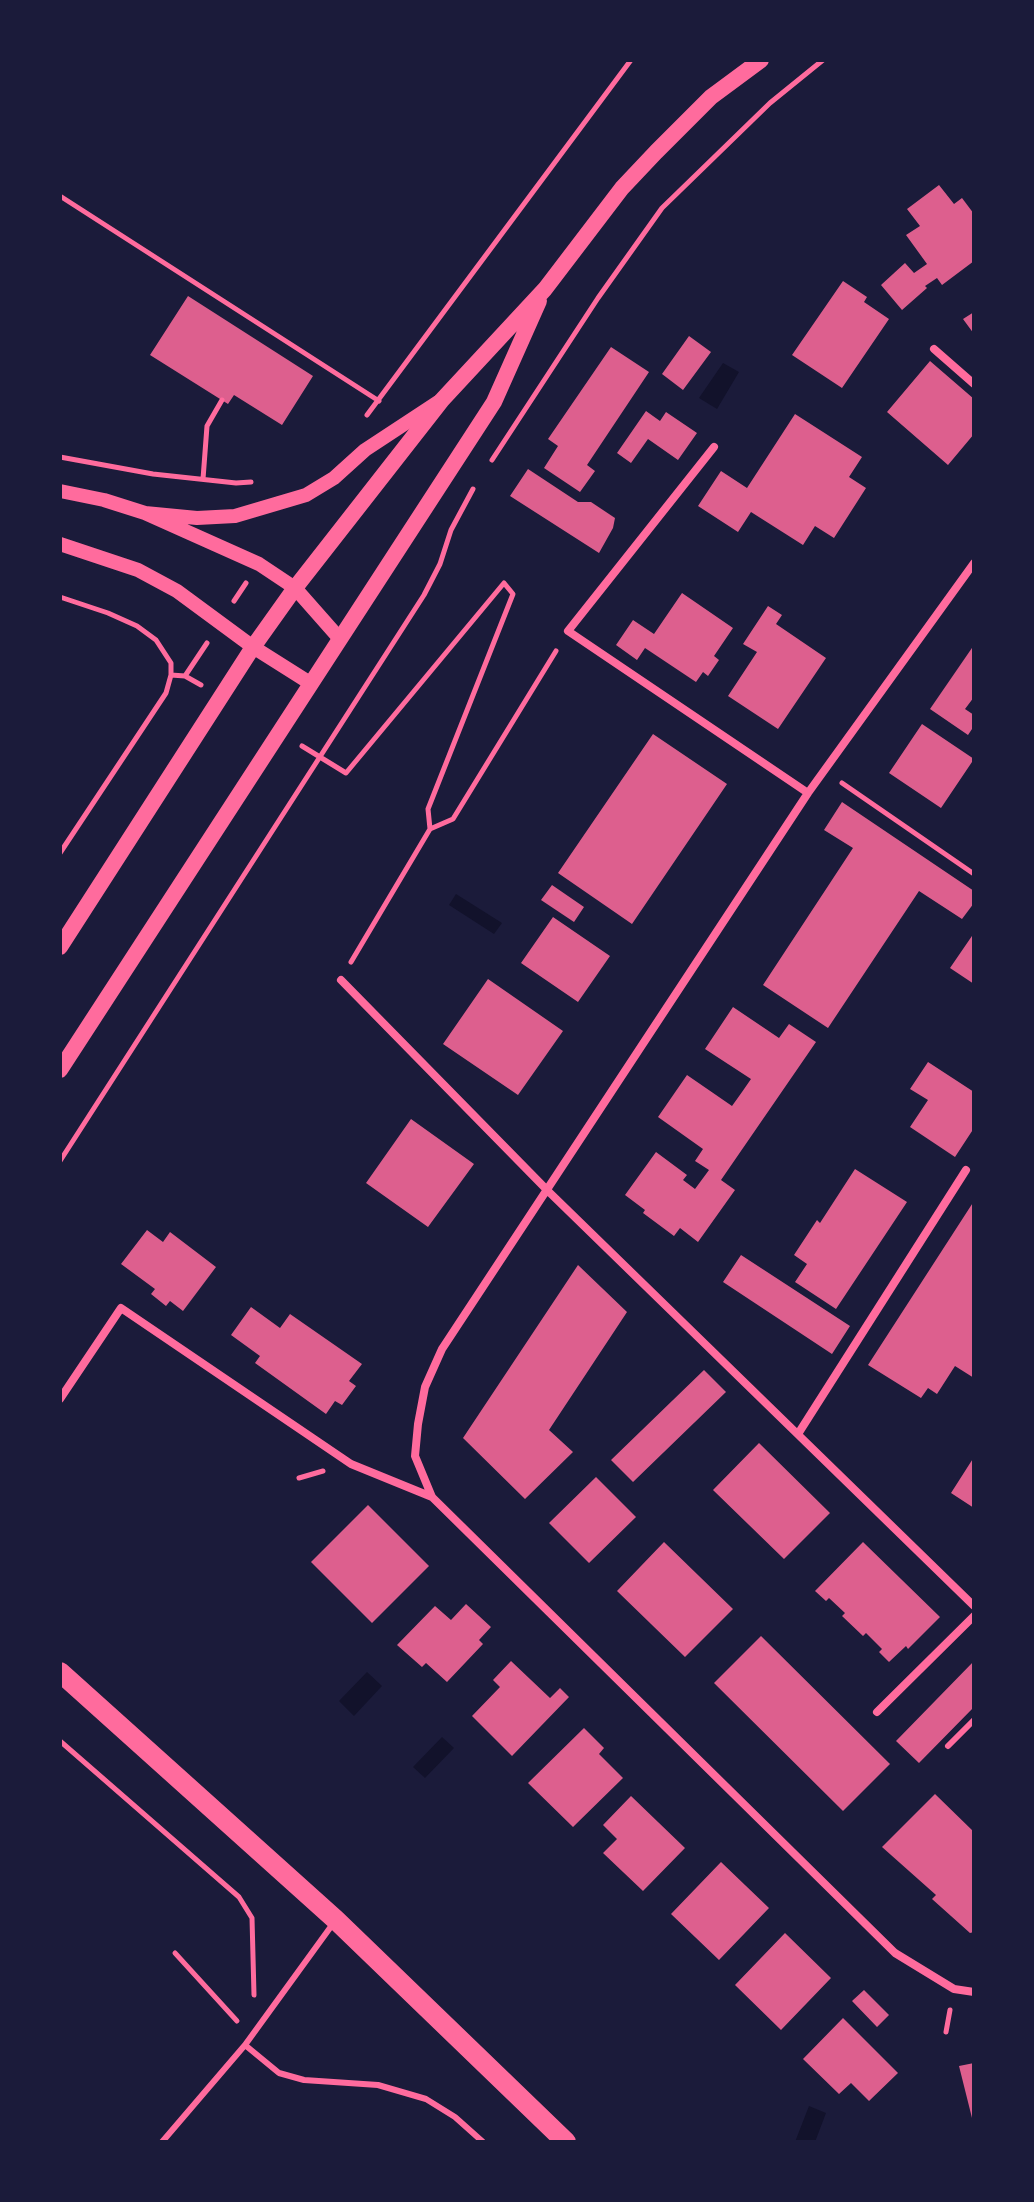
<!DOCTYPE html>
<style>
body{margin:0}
#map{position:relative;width:1034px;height:2202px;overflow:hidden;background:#1b1b3a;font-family:"Fira Sans",sans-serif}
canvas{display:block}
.frame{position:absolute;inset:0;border:62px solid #1b1b3a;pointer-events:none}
</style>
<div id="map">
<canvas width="1034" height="2202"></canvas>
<div class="frame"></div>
</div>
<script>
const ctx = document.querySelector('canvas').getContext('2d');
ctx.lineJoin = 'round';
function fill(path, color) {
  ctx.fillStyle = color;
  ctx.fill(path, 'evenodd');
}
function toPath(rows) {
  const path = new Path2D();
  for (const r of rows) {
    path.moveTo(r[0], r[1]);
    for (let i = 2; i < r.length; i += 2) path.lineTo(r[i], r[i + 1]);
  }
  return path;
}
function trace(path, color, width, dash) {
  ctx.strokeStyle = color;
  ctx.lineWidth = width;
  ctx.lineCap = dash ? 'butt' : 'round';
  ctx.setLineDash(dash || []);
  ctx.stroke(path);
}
const water = toPath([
 [723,363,739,372,717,409,699,398],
 [456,894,502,923,494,934,449,905],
 [367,1672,382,1686,354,1716,339,1701],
 [442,1737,454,1748,425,1778,413,1767],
 [809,2106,826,2113,815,2142,795,2142]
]);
const building = toPath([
 [939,185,954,204,962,198,974,214,974,261,942,285,937,278,925,286,927,288,902,310,881,285,905,263,914,273,927,264,906,235,920,226,907,209],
 [843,281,867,297,864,302,889,319,842,388,792,355],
 [188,296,313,376,282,425,234,395,228,404,150,355],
 [974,312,974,334,963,319],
 [689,336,711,352,683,390,662,374],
 [611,347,649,372,587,465,595,471,580,492,544,468,558,446,548,439],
 [930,361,974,399,974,434,948,465,887,412],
 [646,411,660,421,666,412,697,433,678,460,648,439,631,463,617,453],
 [795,414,862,457,849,477,866,488,834,538,815,526,803,545,751,512,738,532,698,506,721,471,747,488],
 [528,469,578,502,591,502,615,518,613,528,599,553,510,496],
 [682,593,733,628,714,656,719,660,708,676,703,672,696,682,645,648,637,660,616,645,633,620,654,634],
 [768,606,782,615,776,624,826,658,778,729,728,696,757,652,743,644],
 [974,645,974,697,965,709,974,715,974,726,968,735,930,709],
 [922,724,974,759,941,808,889,773],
 [653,734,727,784,632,924,558,873],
 [842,802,974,891,974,903,962,919,919,891,828,1028,763,985,853,848,824,830],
 [552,885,584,907,574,922,541,900],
 [553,917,610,956,578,1002,521,963],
 [974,933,974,984,950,968],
 [488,979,563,1031,518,1095,443,1044],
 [733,1007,779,1038,789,1024,816,1042,721,1180,735,1190,698,1242,680,1228,674,1236,643,1213,645,1210,625,1195,656,1152,687,1175,683,1180,695,1189,709,1170,695,1161,703,1149,658,1117,687,1075,732,1106,742,1092,751,1079,705,1049],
 [928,1062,974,1092,974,1128,955,1157,910,1127,928,1100,910,1089],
 [411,1119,474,1164,428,1227,366,1183],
 [855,1169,907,1202,836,1309,795,1282,807,1264,794,1255,817,1220,820,1223],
 [974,1201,974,1378,955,1366,937,1394,928,1388,921,1398,868,1365],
 [147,1230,163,1242,170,1232,216,1267,183,1311,170,1301,166,1306,151,1294,155,1289,121,1264],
 [741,1255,850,1326,832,1354,723,1282],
 [578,1265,627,1312,549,1430,573,1452,525,1499,463,1438],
 [251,1307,280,1328,290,1314,362,1364,349,1381,356,1386,342,1405,335,1401,326,1414,255,1363,260,1356,231,1335],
 [704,1370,726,1392,633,1482,611,1460],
 [759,1443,830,1513,784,1559,713,1490],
 [974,1457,974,1508,951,1493],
 [596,1477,636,1517,589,1563,549,1523],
 [368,1505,429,1566,372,1623,311,1562],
 [664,1542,733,1609,685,1657,617,1591],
 [863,1542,940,1617,908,1649,906,1646,889,1662,879,1652,882,1649,866,1633,863,1636,842,1616,845,1613,829,1598,826,1601,815,1591],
 [466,1604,491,1627,479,1640,483,1644,447,1682,426,1663,422,1667,397,1645,435,1606,451,1620],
 [761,1636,890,1764,843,1811,714,1683],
 [511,1661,550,1698,560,1688,569,1697,512,1756,472,1716,500,1687,493,1680],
 [974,1661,974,1707,919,1763,896,1741],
 [584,1728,604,1748,599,1754,623,1778,573,1827,528,1783],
 [935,1794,974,1832,974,1932,970,1933,932,1899,936,1895,882,1847],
 [631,1796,685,1848,643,1891,603,1853,617,1839,603,1825],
 [721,1862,769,1908,719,1960,671,1914],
 [785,1933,831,1978,781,2030,735,1985],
 [864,1990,889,2015,877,2027,852,2001],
 [843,2018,898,2073,869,2101,851,2083,839,2094,803,2059],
 [974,2063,974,2122,973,2122,959,2066]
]);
const path = toPath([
 [60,196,379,401],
 [367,415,631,60],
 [60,457,153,474,236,483,251,482],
 [492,460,598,298,662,208,770,103,823,60],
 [203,479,207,426,222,400],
 [60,597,108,613,137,626,156,640,171,663,171,675,166,693,60,853],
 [234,601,246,583],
 [171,675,185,676,201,685],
 [185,676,207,643],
 [302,746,346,773,504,583,513,594,428,809,430,829,351,962],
 [842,783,974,874],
 [430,829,453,819,556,651],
 [60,1161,424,595,440,564,451,530,473,489],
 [299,1478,323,1471],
 [60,1741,239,1897,252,1918,254,1995],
 [175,1953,237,2021],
 [946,2032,950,2010]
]);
const service = toPath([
 [948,1746,974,1720],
 [245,2045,279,2073,304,2080,378,2085,426,2099,455,2117,483,2142],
 [162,2142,245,2045,335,1921]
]);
const minor = toPath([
 [934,349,974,384],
 [714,447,568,631,808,793],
 [974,563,808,793,442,1349,425,1387,418,1424,415,1456,432,1497,895,1953,954,1989,974,1992],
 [341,980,548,1191,974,1606],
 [60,1399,121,1308,351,1464,432,1497],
 [798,1434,966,1170],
 [877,1712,974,1616]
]);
const tertiary = toPath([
 [60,491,104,500,145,513,259,564,295,588,340,639],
 [145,513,197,518,235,516,306,495,334,478,365,450,438,402],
 [60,544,138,570,177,591,253,647,310,683]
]);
const secondary = toPath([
 [60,947,253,647,295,588,442,400,545,289,622,188,656,152,711,97,761,60],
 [60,1070,494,402,539,301]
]);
const primary = toPath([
 [60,1672,336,1920,566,2142]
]);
fill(water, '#12122b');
fill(building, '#dd5f8e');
trace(path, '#ff6b9d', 5);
trace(service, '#ff6b9d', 6);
trace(minor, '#ff6b9d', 8);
trace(tertiary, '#ff6b9d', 14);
trace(secondary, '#ff6b9d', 16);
trace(primary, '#ff6b9d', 20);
</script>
